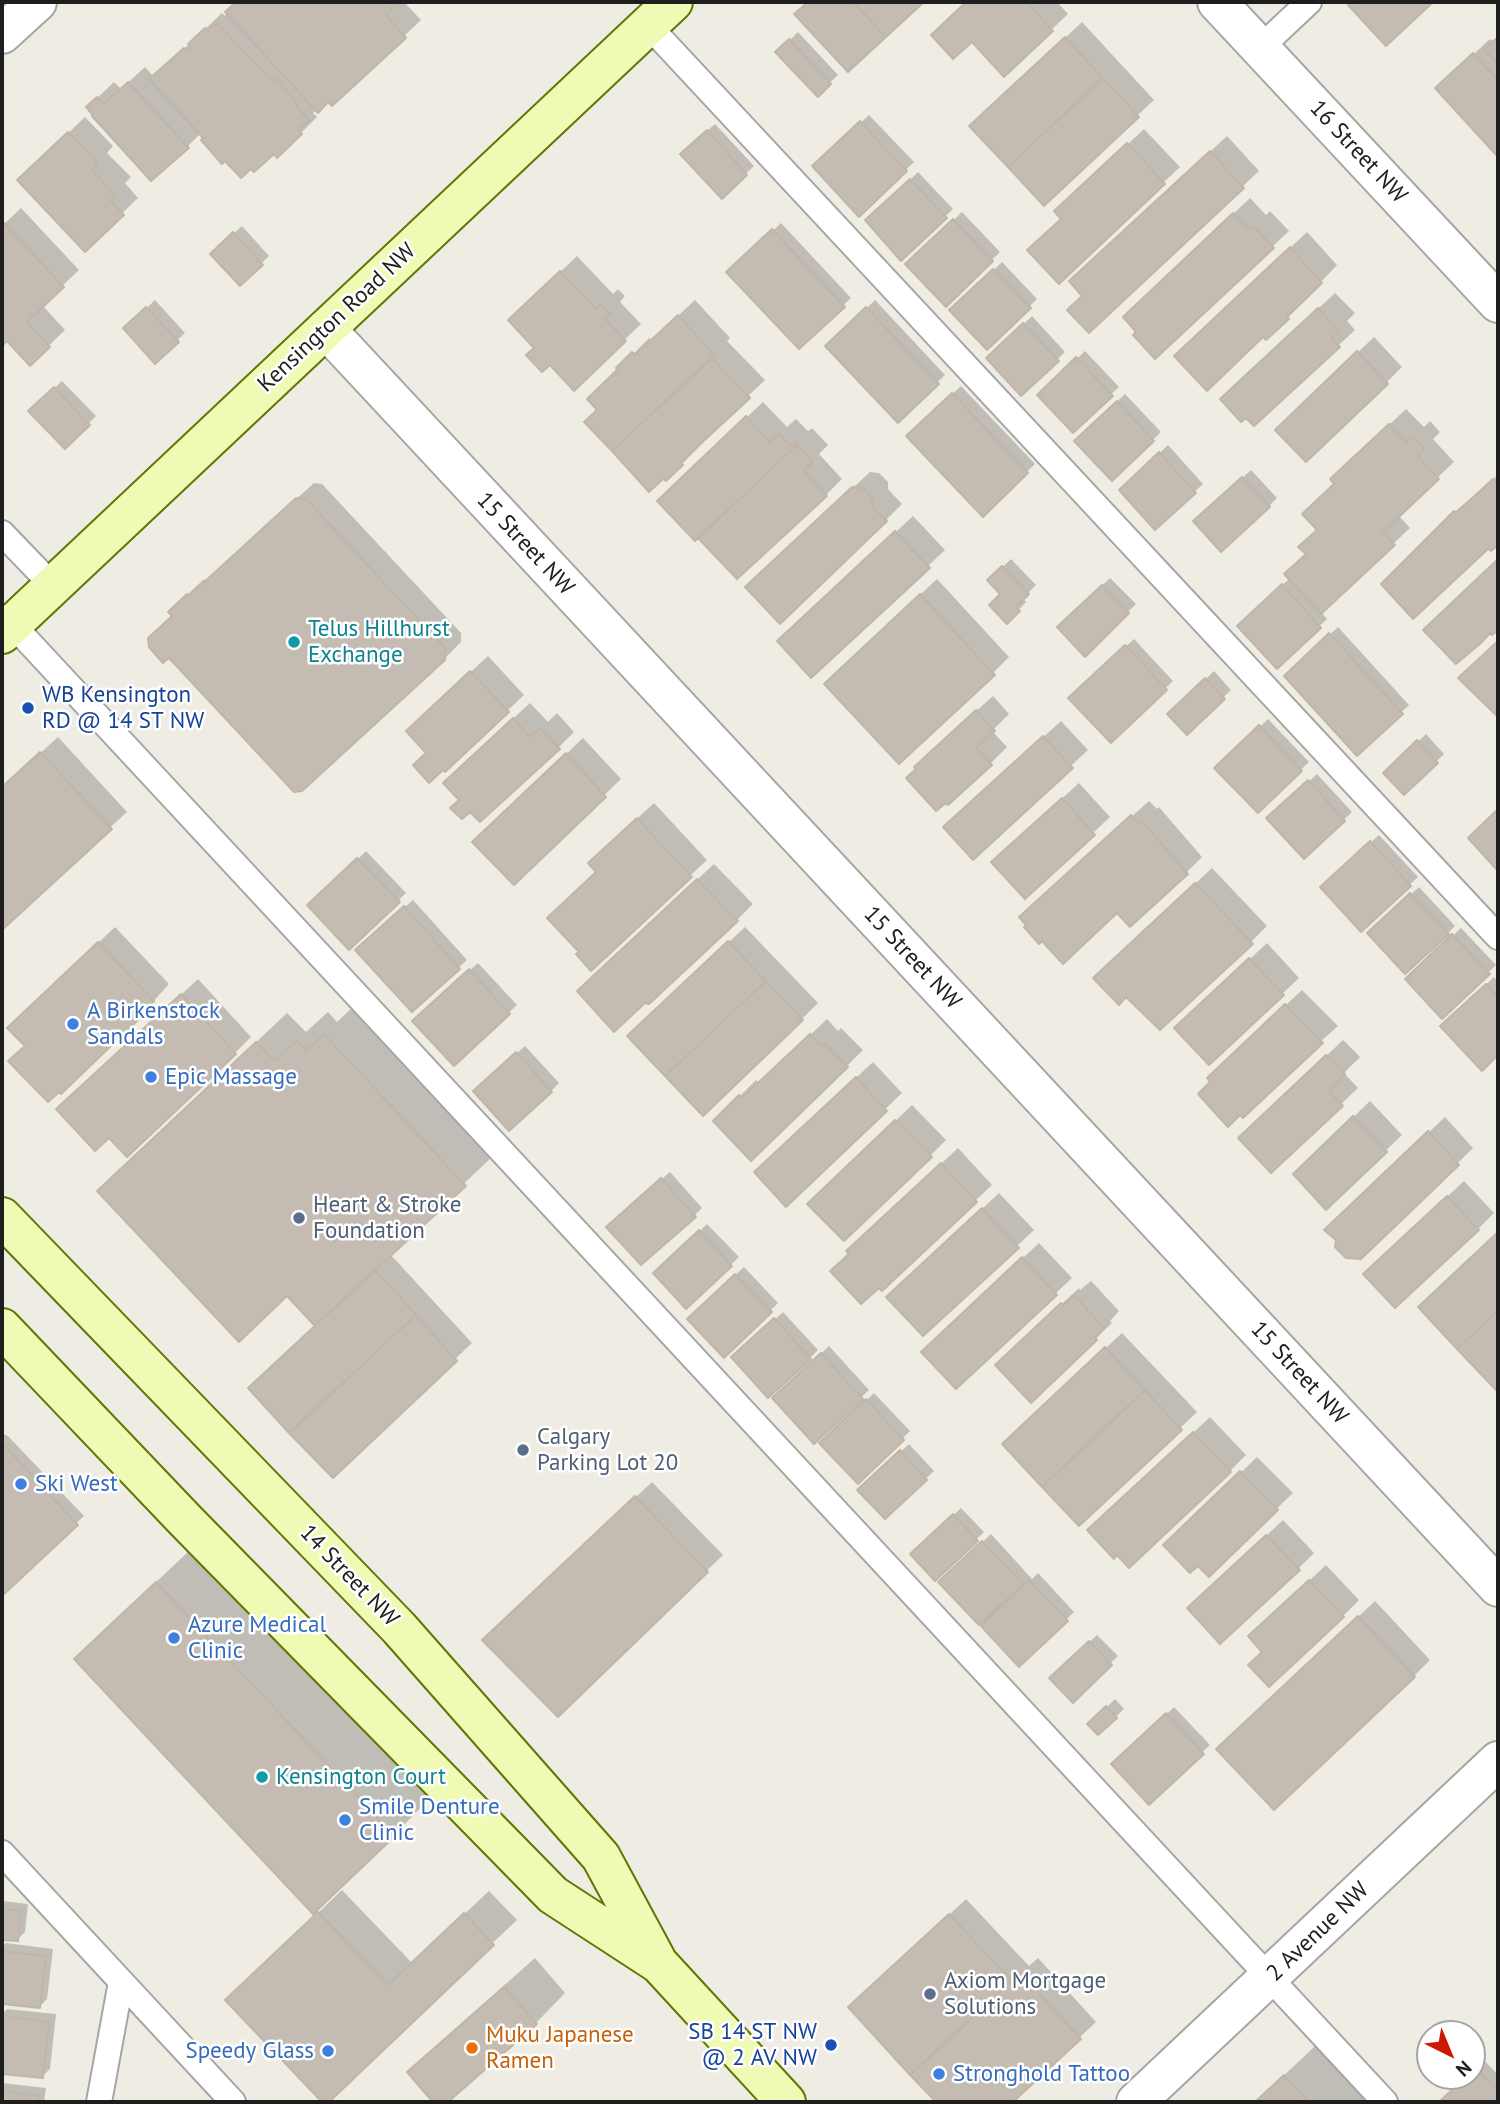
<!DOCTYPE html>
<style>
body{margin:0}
#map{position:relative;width:1500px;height:2104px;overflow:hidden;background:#efede3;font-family:"PT Sans",sans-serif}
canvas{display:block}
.frame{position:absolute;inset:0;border:4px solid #1e1e1e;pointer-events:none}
.north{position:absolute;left:1416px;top:2020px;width:70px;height:70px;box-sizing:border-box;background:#fff;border:2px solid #a5a5a5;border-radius:50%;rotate:137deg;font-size:19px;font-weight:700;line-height:28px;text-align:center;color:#1e1e1e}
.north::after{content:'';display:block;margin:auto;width:24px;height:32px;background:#cb1800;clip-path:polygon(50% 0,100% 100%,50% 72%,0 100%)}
</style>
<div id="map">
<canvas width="1500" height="2104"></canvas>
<div class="frame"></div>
<div class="north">N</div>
</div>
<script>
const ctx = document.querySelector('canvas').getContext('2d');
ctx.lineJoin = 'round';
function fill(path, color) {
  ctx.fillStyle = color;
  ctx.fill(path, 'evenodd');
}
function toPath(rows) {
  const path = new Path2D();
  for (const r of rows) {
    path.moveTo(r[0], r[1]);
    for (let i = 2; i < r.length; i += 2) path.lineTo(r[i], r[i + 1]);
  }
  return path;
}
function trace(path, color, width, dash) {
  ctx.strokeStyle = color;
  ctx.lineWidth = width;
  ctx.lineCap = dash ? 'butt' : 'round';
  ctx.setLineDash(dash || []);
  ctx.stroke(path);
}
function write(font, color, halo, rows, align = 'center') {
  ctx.font = font + ' "PT Sans",sans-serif';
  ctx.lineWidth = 5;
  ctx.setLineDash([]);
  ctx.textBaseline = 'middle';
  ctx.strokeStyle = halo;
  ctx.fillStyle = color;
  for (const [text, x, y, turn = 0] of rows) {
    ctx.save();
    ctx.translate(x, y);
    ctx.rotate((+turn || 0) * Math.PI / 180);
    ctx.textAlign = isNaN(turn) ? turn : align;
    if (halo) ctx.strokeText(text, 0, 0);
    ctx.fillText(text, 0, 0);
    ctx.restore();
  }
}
const shadow = toPath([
 [237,2,404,2,421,20,332,104,328,100,317,109,313,113,317,117,301,133,274,151,206,138,201,133,187,147,88,107,114,82,121,89,145,67,154,77,222,13,225,16],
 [809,2,921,2,848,70,797,14],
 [967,2,1057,2,1068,14,1004,75,949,19],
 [1082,22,1154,100,1044,203,988,110],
 [798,32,838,75,818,94,778,52],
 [1498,38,1498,153,1437,88,1490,39,1494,42],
 [869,115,914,162,859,214,814,166],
 [85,117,113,146,107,153,131,177,125,183,138,198,85,249,36,164],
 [715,124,754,166,722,196,690,146],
 [1144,129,1180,167,1059,281,1063,218,1073,196],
 [1227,136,1259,171,1089,331,1084,295,1087,265],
 [918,172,953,209,901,258,868,220],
 [1250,198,1266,215,1270,211,1289,231,1272,247,1139,332,1141,301],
 [21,208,79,270,42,305,65,330,31,363,7,338,2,343,2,226],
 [962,212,1000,252,946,304,908,264],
 [781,223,851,298,799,347,729,272],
 [242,226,269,256,240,284,212,254],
 [1307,232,1337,265,1287,318,1263,335,1192,340],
 [577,256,613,294,618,289,625,296,620,302,641,324,574,388,537,347,527,304],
 [1002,262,1037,299,987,348,952,311],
 [1335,293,1355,313,1347,321,1355,330,1254,424,1238,383],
 [155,300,185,333,155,361,126,328],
 [695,300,730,338,727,341,765,380,696,445,698,448,682,464,666,479,663,476,649,490,587,422,599,410,589,399,649,338,652,340],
 [875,300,945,375,898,420,828,346],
 [1032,316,1065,352,1021,394,988,358],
 [1374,337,1402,367,1386,383,1293,414],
 [1085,351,1119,387,1073,430,1039,395],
 [62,381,96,416,65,447,31,411],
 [961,386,1035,464,983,514,909,436],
 [1125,394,1161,432,1112,479,1076,441],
 [763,402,787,427,796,419,808,431,812,428,828,445,819,454,842,479,826,495,675,485],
 [1406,409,1424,427,1430,421,1440,432,1433,439,1454,462,1398,515,1410,528,1321,612,1327,619,1277,666,1240,626,1290,578,1308,554,1336,483,1348,463],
 [1168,445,1203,484,1155,528,1121,490],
 [1251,470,1277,498,1269,506,1203,514],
 [870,472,879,473,888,482,888,489,902,504,886,520,763,571],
 [1498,475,1498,542,1491,549,1450,516],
 [314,483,322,484,461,633,461,642,444,659,173,615,186,596,204,579,206,581],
 [913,516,945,550,812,675,796,625],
 [1011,559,1036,585,1023,598,1026,602,1007,622,1003,594,989,580],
 [1110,578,1136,604,1085,654,1059,627],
 [937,579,1009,657,993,673,842,668],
 [1338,627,1409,705,1357,753,1286,676],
 [1134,639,1173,681,1111,741,1071,698],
 [488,656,524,695,445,770,428,752,424,715],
 [1214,671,1231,690,1187,732,1170,714],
 [993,696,1009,714,992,731,1007,747,991,763,932,751],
 [530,703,548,722,557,713,574,732,558,748,461,800,461,767],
 [1268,719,1309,762,1258,811,1217,768],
 [1061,721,1088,750,973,857,962,811],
 [1426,734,1444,754,1404,793,1385,773],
 [58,737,127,812,2,927,2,788],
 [583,738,621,779,514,883,491,826],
 [1317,774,1352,812,1304,857,1276,811],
 [1079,783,1110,817,1025,897,1010,846],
 [1149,801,1157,809,1159,807,1202,857,1186,873,1117,910,1037,901],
 [654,803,707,860,591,968,598,872,606,847],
 [1379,835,1418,877,1361,929,1330,879],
 [366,851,406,893,349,948,310,905],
 [714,864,753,904,737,920,648,1003,595,975],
 [1212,868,1267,926,1251,942,1112,962],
 [1419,887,1455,926,1448,933,1369,933],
 [413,900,467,960,412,1010,365,942],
 [115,927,169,984,138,1018,27,1045,25,1012],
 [745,927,818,1003,802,1019,645,1020],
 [1461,928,1496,965,1443,1017,1407,979],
 [1267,943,1299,978,1209,1063,1193,1012],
 [478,963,517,1005,454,1063,422,1013],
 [1494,977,1498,981,1498,1053,1482,1068,1442,1026],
 [198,979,251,1037,235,1053,75,1093],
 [1302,990,1338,1026,1240,1113,1212,1081,1225,1062],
 [354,1006,494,1155,390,1254,472,1343,333,1475,324,1320,287,1293,130,1161,287,1013,306,1032,328,1012,337,1022],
 [827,1019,838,1031,841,1028,863,1050,847,1066,715,1121,756,1080,760,1083],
 [1343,1040,1360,1057,1344,1073,1358,1088,1271,1171,1257,1122],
 [525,1046,559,1083,551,1091,483,1083],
 [873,1062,902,1093,786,1204,773,1156],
 [1370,1101,1402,1135,1326,1208,1311,1158],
 [912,1105,946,1140,930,1156,826,1188],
 [1445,1117,1473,1148,1457,1164,1343,1214],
 [958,1148,992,1185,882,1288,851,1253,864,1235],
 [670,1172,702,1208,694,1216,616,1219],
 [1464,1181,1494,1213,1478,1229,1382,1258],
 [999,1193,1034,1230,923,1334,905,1281],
 [707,1224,739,1257,686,1307,655,1273],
 [1498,1233,1498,1387,1497,1389,1437,1291],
 [1039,1243,1072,1278,956,1387,939,1336],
 [744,1267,778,1303,724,1356,689,1319],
 [1091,1281,1119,1311,1110,1321,1112,1323,1031,1401,1013,1349,1079,1288,1080,1290],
 [783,1312,818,1350,810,1358,741,1350],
 [1122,1333,1197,1412,1079,1524,1020,1428],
 [829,1346,869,1390,814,1441,774,1398],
 [874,1393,910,1431,858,1482,822,1443],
 [1210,1417,1246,1455,1230,1471,1106,1514],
 [2,1433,8,1436,84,1516,2,1593],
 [909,1444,934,1471,885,1517,860,1490],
 [1257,1457,1293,1493,1209,1574,1199,1563,1166,1545],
 [652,1482,723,1555,558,1715,501,1624],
 [961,1508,984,1532,935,1578,913,1554],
 [1283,1520,1314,1553,1298,1569,1206,1592],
 [991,1534,1032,1579,1038,1573,1074,1612,1019,1665,983,1626,1011,1597,941,1582],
 [204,1537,440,1788,394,1835,123,1613],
 [1326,1565,1359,1600,1343,1616,1264,1651,1267,1620],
 [1375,1601,1430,1660,1414,1676,1235,1733],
 [1097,1635,1118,1656,1073,1700,1052,1678],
 [1115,1699,1124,1709,1098,1733,1090,1724],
 [1174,1707,1210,1745,1149,1802,1114,1764],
 [342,1890,412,1963,489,1891,517,1920,324,2102,227,2000],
 [966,1899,1029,1966,1038,1958,1096,2022,1011,2102,939,2102,851,2007],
 [2,1901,28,1904,25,1932,17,1940,2,1938],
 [6,1943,53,1949,47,1999,39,2007,2,2002,2,1947],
 [535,1958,565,1993,536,2023,445,2102,435,2102,409,2073,439,2043],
 [7,2009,56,2014,50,2069,42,2076,2,2072,2,2014],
 [1315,2046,1368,2102,1256,2102],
 [1485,2061,1498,2075,1498,2102,1441,2102,1469,2076,1472,2076],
 [2,2083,46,2088,44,2102,2,2102]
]);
const building = toPath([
 [236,2,394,2,397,4,386,15,406,38,332,106,328,102,318,113,225,12,236,2],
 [808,2,853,2,886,37,848,72,794,14,808,2],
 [853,2,924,2,886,37,853,2],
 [966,2,1026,2,1053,31,1004,77,972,42,953,59,931,35,966,2],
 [1352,2,1429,2,1431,4,1386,46,1348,5,1352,2],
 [217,23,272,81,275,78,296,101,294,103,309,120,298,130,302,134,277,158,274,154,254,172,251,169,241,178,225,161,222,164,201,140,203,138,149,79,184,48,187,50,190,47,188,44,205,28,208,31,217,23],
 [1065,37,1103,78,1008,167,969,126,1065,37],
 [1498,37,1498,64,1484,49,1498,37],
 [789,39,831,84,818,97,775,52,789,39],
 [1473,53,1498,80,1498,157,1435,88,1473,53],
 [1103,78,1139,117,1044,206,1008,167,1103,78],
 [128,82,189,148,151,181,92,116,93,115,86,107,97,97,104,104,128,82],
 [860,121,907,171,859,217,812,166,860,121],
 [707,130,747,175,722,199,680,154,707,130],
 [68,132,98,163,92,170,116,195,110,200,124,215,85,252,17,180,68,132],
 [1127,143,1165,184,1059,284,1027,250,1061,219,1054,211,1127,143],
 [1210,151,1244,188,1089,333,1067,310,1082,296,1069,281,1210,151],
 [910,179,947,218,901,261,865,220,910,179],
 [1233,213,1249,230,1253,226,1274,248,1155,359,1133,335,1136,332,1123,317,1233,213],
 [953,219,993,261,946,307,905,264,953,219],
 [4,223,64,287,27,322,50,347,30,366,7,341,2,346,2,225,4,223],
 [772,229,845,307,799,349,726,272,772,229],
 [233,232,263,265,240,286,210,254,233,232],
 [1290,247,1322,283,1287,317,1289,319,1266,340,1263,337,1207,391,1174,356,1290,247],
 [993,269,1031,308,987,350,949,310,993,269],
 [560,271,596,309,601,304,611,314,605,319,626,341,574,391,550,365,542,372,526,355,534,348,508,320,560,271],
 [146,307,179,342,155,364,123,328,146,307],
 [866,307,939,384,898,423,825,346,866,307],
 [1318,308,1340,331,1331,338,1340,347,1254,426,1246,418,1241,422,1220,399,1318,308],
 [678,315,715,355,612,451,584,422,597,410,587,399,617,370,616,368,632,352,635,355,678,315],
 [1023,323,1059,361,1021,396,986,358,1023,323],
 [1357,351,1388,384,1306,462,1275,430,1357,351],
 [1076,357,1113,396,1073,433,1037,395,1076,357],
 [712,358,750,398,681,462,683,465,666,481,663,479,649,492,612,451,712,358],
 [54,387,90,425,65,449,28,411,54,387],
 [952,393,1028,473,983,517,906,436,952,393],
 [1117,401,1154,441,1112,481,1074,441,1117,401],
 [746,416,770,442,779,433,791,446,795,442,797,445,695,541,657,501,746,416],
 [1389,424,1406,442,1413,436,1425,449,1418,456,1439,479,1383,532,1395,545,1321,614,1284,574,1306,554,1298,547,1317,530,1302,514,1334,484,1330,479,1389,424],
 [797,445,813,462,804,471,827,496,737,579,698,538,797,445],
 [1159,452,1196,493,1155,530,1119,490,1159,452],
 [1242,477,1270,507,1221,552,1193,521,1242,477],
 [1493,479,1498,485,1498,545,1491,551,1488,549,1413,619,1381,584,1454,511,1456,513,1493,479],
 [852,487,863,488,872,498,872,506,887,521,780,624,745,587,852,487],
 [296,498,306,499,446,649,445,660,302,791,294,792,169,658,163,663,149,647,148,638,172,616,168,612,187,594,189,596,296,498],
 [895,531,930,568,811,678,777,641,895,531],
 [1498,559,1498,630,1492,635,1490,633,1481,643,1456,664,1423,630,1498,559],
 [1002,566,1029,594,1016,607,1020,611,1007,624,989,605,1000,594,987,580,1002,566],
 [1282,584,1321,628,1277,669,1237,626,1282,584],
 [1102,585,1129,613,1085,657,1057,627,1102,585],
 [920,594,995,675,899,764,824,684,920,594],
 [1329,633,1403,714,1357,756,1284,676,1329,633],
 [1498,641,1498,715,1497,716,1458,678,1498,641],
 [1125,645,1167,690,1111,743,1068,698,1125,645],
 [470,671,509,712,445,772,443,770,429,783,413,765,426,753,406,731,470,671],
 [1205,678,1225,699,1187,735,1167,714,1205,678],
 [976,710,995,731,976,747,992,765,948,805,946,803,936,811,906,778,916,769,914,767,976,710],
 [513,718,530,737,540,728,560,749,480,822,470,812,462,819,450,808,459,800,443,783,513,718],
 [1259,725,1302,771,1258,813,1214,768,1259,725],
 [1043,736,1073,768,973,860,943,827,1043,736],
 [1417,740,1438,763,1404,795,1383,773,1417,740],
 [40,752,112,829,2,930,2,787,40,752],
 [566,753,606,797,514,885,472,842,566,753],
 [1308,780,1345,821,1304,859,1266,818,1308,780],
 [1062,798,1095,835,1025,899,991,862,1062,798],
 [1498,809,1498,871,1468,838,1498,809],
 [1131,815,1139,824,1142,821,1188,874,1130,927,1117,913,1063,964,1042,941,1039,944,1024,927,1026,925,1019,917,1131,815],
 [637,818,692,877,591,971,576,954,579,952,547,918,596,872,588,863,637,818],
 [1370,841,1411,886,1361,932,1320,887,1370,841],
 [357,858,400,902,349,950,307,905,357,858],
 [697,879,738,921,649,1004,645,1003,614,1032,577,991,697,879],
 [1195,883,1253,944,1160,1030,1126,997,1119,1005,1093,978,1195,883],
 [1410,893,1449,934,1405,974,1367,933,1410,893],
 [404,906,460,969,412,1012,355,950,404,906],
 [1452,934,1490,974,1442,1019,1405,979,1452,934],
 [728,941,766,981,665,1076,627,1036,728,941],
 [98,942,154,1001,138,1018,139,1019,61,1094,59,1092,48,1102,8,1061,25,1046,7,1028,98,942],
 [1249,958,1284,995,1209,1065,1174,1028,1249,958],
 [469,969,510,1014,454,1066,412,1021,469,969],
 [766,981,803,1020,703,1116,665,1076,766,981],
 [1486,984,1498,997,1498,1055,1482,1071,1440,1026,1486,984],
 [181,994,236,1054,127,1157,109,1138,95,1151,56,1109,181,994],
 [1285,1004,1323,1043,1243,1118,1240,1115,1228,1127,1198,1094,1210,1082,1207,1078,1285,1004],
 [324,1034,466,1186,315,1326,287,1296,239,1342,97,1191,256,1042,275,1061,297,1041,306,1051,324,1034],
 [810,1034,821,1046,824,1043,848,1067,751,1161,713,1121,739,1095,742,1098,810,1034],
 [516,1052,552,1092,509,1131,473,1091,516,1052],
 [1326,1055,1345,1074,1329,1091,1343,1106,1271,1173,1238,1138,1326,1055],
 [856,1077,887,1111,786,1207,754,1172,856,1077],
 [1353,1116,1387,1152,1326,1210,1293,1174,1353,1116],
 [895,1120,932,1157,844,1241,807,1204,895,1120],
 [1428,1131,1459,1165,1361,1259,1346,1258,1335,1247,1336,1240,1324,1230,1428,1131],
 [941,1163,977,1202,882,1291,879,1288,861,1304,830,1271,849,1254,846,1251,941,1163],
 [661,1178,696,1217,641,1265,606,1227,661,1178],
 [1447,1196,1479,1230,1395,1308,1363,1274,1447,1196],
 [982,1208,1019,1248,923,1336,886,1297,982,1208],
 [699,1230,732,1266,686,1309,653,1273,699,1230],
 [1498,1232,1498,1311,1457,1349,1418,1307,1498,1232],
 [1022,1257,1057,1295,956,1389,921,1352,1022,1257],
 [375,1270,416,1315,289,1433,248,1388,375,1270],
 [735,1274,772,1312,724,1358,687,1319,735,1274],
 [1074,1295,1104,1328,1095,1338,1097,1340,1031,1403,995,1365,1061,1303,1063,1305,1074,1295],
 [1498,1311,1498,1390,1497,1391,1457,1349,1498,1311],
 [416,1315,457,1361,333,1478,289,1433,416,1315],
 [774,1318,811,1359,768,1398,731,1357,774,1318],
 [1105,1347,1145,1390,1042,1487,1002,1444,1105,1347],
 [821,1353,863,1399,814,1444,772,1398,821,1353],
 [1145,1390,1182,1430,1079,1526,1042,1487,1145,1390],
 [866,1399,904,1440,858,1484,819,1443,866,1399],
 [1193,1432,1231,1472,1129,1568,1117,1555,1114,1559,1087,1530,1193,1432],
 [2,1443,78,1525,2,1596,2,1443],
 [900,1450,927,1480,885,1519,857,1490,900,1450],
 [1240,1471,1278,1510,1209,1577,1198,1566,1190,1573,1163,1545,1240,1471],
 [635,1496,708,1572,558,1717,482,1640,635,1496],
 [953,1514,978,1541,935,1581,910,1554,953,1514],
 [1266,1535,1300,1570,1220,1644,1187,1608,1266,1535],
 [982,1541,1023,1584,979,1625,938,1582,982,1541],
 [1029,1580,1068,1621,1019,1667,981,1626,1029,1580],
 [1309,1580,1344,1617,1269,1687,1248,1665,1262,1652,1248,1636,1309,1580],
 [156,1582,395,1836,313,1914,74,1659,156,1582],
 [1358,1616,1415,1677,1274,1810,1216,1749,1358,1616],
 [1089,1641,1112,1665,1073,1703,1049,1678,1089,1641],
 [1106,1706,1117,1718,1098,1735,1087,1724,1106,1706],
 [1166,1713,1204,1754,1149,1805,1111,1764,1166,1713],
 [2,1909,21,1911,18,1941,2,1940,2,1909],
 [318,1912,388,1985,464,1913,494,1945,329,2102,322,2102,225,2000,318,1912],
 [949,1914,1012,1981,910,2075,848,2007,949,1914],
 [2,1951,46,1956,40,2008,2,2004,2,1951],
 [1020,1973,1081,2039,1013,2102,936,2102,910,2075,1020,1973],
 [504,1987,537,2024,448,2102,433,2102,407,2072,504,1987],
 [2,2016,49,2022,43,2078,2,2074,2,2016],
 [1476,2068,1498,2091,1498,2102,1439,2102,1467,2076,1472,2076,1472,2072,1476,2068],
 [1284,2075,1310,2102,1255,2102,1284,2075],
 [2,2091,39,2096,38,2102,2,2102,2,2091]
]);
const lane = toPath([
 [648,25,1498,937],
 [1260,48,1309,2],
 [2,533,53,586],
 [12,624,1385,2102],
 [2,1853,233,2102],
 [99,2102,121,1982]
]);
const street = toPath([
 [1217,2,1498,303],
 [2,34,37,2],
 [326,329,1498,1587],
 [1136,2102,1498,1761]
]);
const secondary = toPath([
 [2,634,673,2],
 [2,1217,399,1628,601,1857,656,1959],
 [2,1328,186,1521,553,1895,659,1964,786,2102]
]);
const markers = [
 [294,642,7,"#0f9aa8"],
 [28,708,7,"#1a4fb4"],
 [73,1024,7,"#3f7fe0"],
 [151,1077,7,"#3f7fe0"],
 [299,1218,7,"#5c6f8a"],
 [523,1450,7,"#5c6f8a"],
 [21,1484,7,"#3f7fe0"],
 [174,1638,7,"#3f7fe0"],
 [262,1777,7,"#0f9aa8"],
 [345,1820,7,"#3f7fe0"],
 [930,1994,7,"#5c6f8a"],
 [831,2045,7,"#1a4fb4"],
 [472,2048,7,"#e8710a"],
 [328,2051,7,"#3f7fe0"],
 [939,2074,7,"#3f7fe0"]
];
const streetNames = [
 ["16 Street NW",1358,152,47],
 ["Kensington Road NW",337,318,-43],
 ["15 Street NW",525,544,47],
 ["15 Street NW",912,958,47],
 ["15 Street NW",1299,1373,47],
 ["14 Street NW",349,1576,46],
 ["2 Avenue NW",1318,1932,-44]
];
const cultureNames = [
 ["Telus Hillhurst",308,629],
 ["Exchange",308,655],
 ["Kensington Court",276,1777]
];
const transitNames = [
 ["WB Kensington",42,695],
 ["RD @ 14 ST NW",42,721],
 ["SB 14 ST NW",817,2032,"right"],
 ["@ 2 AV NW",817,2058,"right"]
];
const shopNames = [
 ["A Birkenstock",87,1011],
 ["Sandals",87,1037],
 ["Epic Massage",165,1077],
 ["Ski West",35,1484],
 ["Azure Medical",188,1625],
 ["Clinic",188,1651],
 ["Smile Denture",359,1807],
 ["Clinic",359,1833],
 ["Speedy Glass",314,2051,"right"],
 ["Stronghold Tattoo",953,2074]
];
const serviceNames = [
 ["Heart & Stroke",313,1205],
 ["Foundation",313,1231],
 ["Calgary",537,1437],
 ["Parking Lot 20",537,1463],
 ["Axiom Mortgage",944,1981],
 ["Solutions",944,2007]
];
const foodNames = [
 ["Muku Japanese",486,2035],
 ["Ramen",486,2061]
];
fill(shadow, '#0003');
fill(building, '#c4bcb2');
trace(building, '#c1b5a5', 2);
trace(lane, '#a5a5a5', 28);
trace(street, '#a5a5a5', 42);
trace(secondary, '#5d7802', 42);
trace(lane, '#fff', 24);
trace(street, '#fff', 38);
trace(secondary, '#effbb5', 38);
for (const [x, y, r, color] of markers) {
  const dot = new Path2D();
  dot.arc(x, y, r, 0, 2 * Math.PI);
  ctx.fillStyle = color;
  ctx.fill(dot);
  trace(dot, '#fff', 2.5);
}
write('23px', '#1e1e1e', '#fff', streetNames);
write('23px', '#0d838f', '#fff', cultureNames, 'left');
write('23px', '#164399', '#fff', transitNames, 'left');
write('23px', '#366cbe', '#fff', shopNames, 'left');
write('23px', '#4e5e75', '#fff', serviceNames, 'left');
write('23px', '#c56008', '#fff', foodNames, 'left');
</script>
